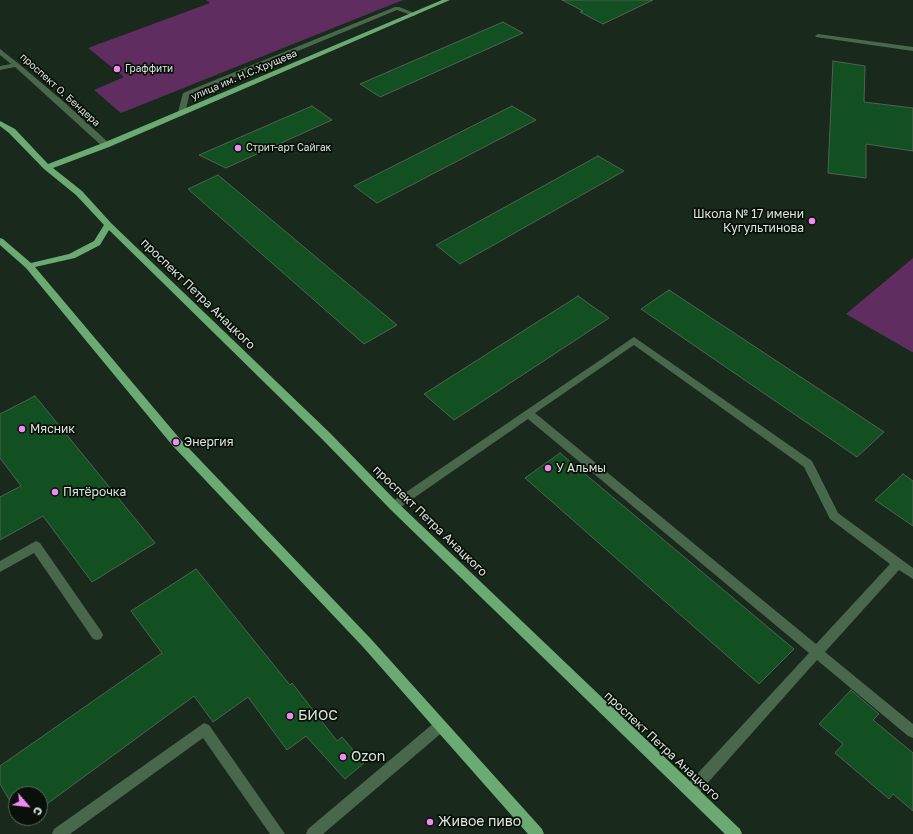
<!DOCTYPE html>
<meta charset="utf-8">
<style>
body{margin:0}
#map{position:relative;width:913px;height:834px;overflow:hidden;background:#19291b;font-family:"Golos Text",sans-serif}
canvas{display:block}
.north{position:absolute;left:8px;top:786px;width:40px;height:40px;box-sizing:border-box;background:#091009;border:1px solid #5d665d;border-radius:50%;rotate:118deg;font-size:11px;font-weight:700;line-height:16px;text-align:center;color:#dbe6dc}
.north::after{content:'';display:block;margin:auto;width:14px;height:18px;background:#f28af3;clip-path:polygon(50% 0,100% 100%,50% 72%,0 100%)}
</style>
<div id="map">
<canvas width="913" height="834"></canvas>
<div class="north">С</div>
</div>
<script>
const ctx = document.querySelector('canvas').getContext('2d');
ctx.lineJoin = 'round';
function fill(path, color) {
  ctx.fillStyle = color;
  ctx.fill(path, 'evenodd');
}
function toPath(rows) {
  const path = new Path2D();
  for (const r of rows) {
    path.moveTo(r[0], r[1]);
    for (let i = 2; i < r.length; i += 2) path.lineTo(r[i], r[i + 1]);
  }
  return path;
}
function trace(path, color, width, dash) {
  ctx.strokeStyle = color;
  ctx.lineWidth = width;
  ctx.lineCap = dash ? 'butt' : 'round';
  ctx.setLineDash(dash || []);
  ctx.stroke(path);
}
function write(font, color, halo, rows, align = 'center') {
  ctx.font = font + ' "Golos Text",sans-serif';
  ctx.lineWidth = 3.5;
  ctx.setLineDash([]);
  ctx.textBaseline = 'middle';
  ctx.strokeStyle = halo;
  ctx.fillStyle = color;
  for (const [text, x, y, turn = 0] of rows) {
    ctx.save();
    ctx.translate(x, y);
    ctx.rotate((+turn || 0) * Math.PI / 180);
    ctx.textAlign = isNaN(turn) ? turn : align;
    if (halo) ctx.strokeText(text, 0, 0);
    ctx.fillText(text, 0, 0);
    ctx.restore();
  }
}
const green = toPath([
 [206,0,403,0,121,113,94,90,124,77,88,48,210,3],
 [913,258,913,352,912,352,846,314]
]);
const building = toPath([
 [562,0,653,0,603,24,580,12,583,11,562,0],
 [503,22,523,33,380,97,360,84,503,22],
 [833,61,865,66,864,102,913,108,913,151,866,144,866,178,828,173,833,61],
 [312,106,332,120,226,168,199,155,312,106],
 [512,106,536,120,377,203,354,186,512,106],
 [598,156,624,171,460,264,436,245,598,156],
 [218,175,397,325,364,344,188,189,218,175],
 [669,290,884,432,857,457,641,309,669,290],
 [578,296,609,318,454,420,424,394,578,296],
 [35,396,155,543,92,582,43,516,0,540,0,497,21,486,0,458,0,414,35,396],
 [560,453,794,649,759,684,525,478,560,453],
 [903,474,913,481,913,526,875,500,903,474],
 [196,569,290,685,292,683,337,741,342,737,364,763,345,779,306,736,287,750,248,697,213,722,194,696,40,809,40,794,16,794,16,811,0,784,0,766,162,653,131,611,196,569],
 [851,690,879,714,873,720,913,753,913,811,893,794,889,799,835,753,843,744,819,724,851,690]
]);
const minor = toPath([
 [395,7,399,7,417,14,414,16,397,10,189,96,185,114,182,114,178,112,183,93,395,7],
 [818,34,913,47,913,51,816,37,815,36,818,34],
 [0,49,19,64,64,102,109,143,109,147,103,147,15,67,0,70,0,66,11,64,0,55,0,49],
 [634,337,812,461,838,513,913,568,913,579,899,570,825,652,913,724,913,738,908,736,817,660,696,796,691,798,686,796,684,791,686,786,809,653,528,419,398,509,394,510,390,509,389,506,390,503,634,337],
 [634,345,804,467,830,519,890,564,816,644,535,413,634,345],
 [36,541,40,543,101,631,103,635,101,639,97,640,93,639,34,553,0,572,0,561,36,541],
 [440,720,445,722,446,726,445,730,323,834,306,834,308,829,435,722,440,720],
 [204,723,209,725,285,834,270,834,203,738,70,834,52,834,54,829,204,723]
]);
const major = toPath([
 [442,0,450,0,109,147,53,168,82,191,111,223,330,433,398,503,740,829,742,834,725,834,390,509,322,439,109,230,100,245,75,258,35,267,180,439,371,639,542,829,544,834,528,834,363,647,172,445,26,268,0,245,0,238,3,239,31,263,69,254,94,241,104,225,76,195,44,169,9,133,0,126,0,121,15,129,48,164,103,143,442,0]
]);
const markers = [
 [117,69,4,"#f28af3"],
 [238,148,4,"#f28af3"],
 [812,221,4,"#f28af3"],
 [22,429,4,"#f28af3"],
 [176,442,4,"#f28af3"],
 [548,468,4,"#f28af3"],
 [55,492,4,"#f28af3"],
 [290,716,4,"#f28af3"],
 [343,757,4,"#f28af3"],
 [430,822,4,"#f28af3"]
];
const farPoinames = [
 ["Граффити",125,69],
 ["Стрит-арт Сайгак",246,148]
];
const farStreetnames = [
 ["улица им. Н.С.Хрущева",244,75,-23],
 ["проспект О. Бендера",60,90,42]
];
const poiNames = [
 ["Школа № 17 имени",804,214,"right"],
 ["Кугультинова",804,228,"right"],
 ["Мясник",30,429],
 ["Энергия",184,442],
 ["У Альмы",556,468],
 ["Пятёрочка",63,492]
];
const streetNames = [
 ["проспект Петра Анацкого",198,294,44],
 ["проспект Петра Анацкого",430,521,44],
 ["проспект Петра Анацкого",662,746,43]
];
const nearPoinames = [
 ["БИОС",298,716],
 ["Ozon",351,757],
 ["Живое пиво",438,822]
];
fill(green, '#5f2d60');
fill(building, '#135021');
trace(building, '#506252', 1);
fill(minor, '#49674c');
fill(major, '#6baa72');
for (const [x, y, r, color] of markers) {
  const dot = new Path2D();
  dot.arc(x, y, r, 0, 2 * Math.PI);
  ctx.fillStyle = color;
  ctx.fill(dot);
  trace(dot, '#091009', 1.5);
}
write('10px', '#dbe6dc', '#091009', farPoinames, 'left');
write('10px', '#dbe6dc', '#091009', farStreetnames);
write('12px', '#dbe6dc', '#091009', poiNames, 'left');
write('12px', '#dbe6dc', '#091009', streetNames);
write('14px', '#dbe6dc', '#091009', nearPoinames, 'left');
</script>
